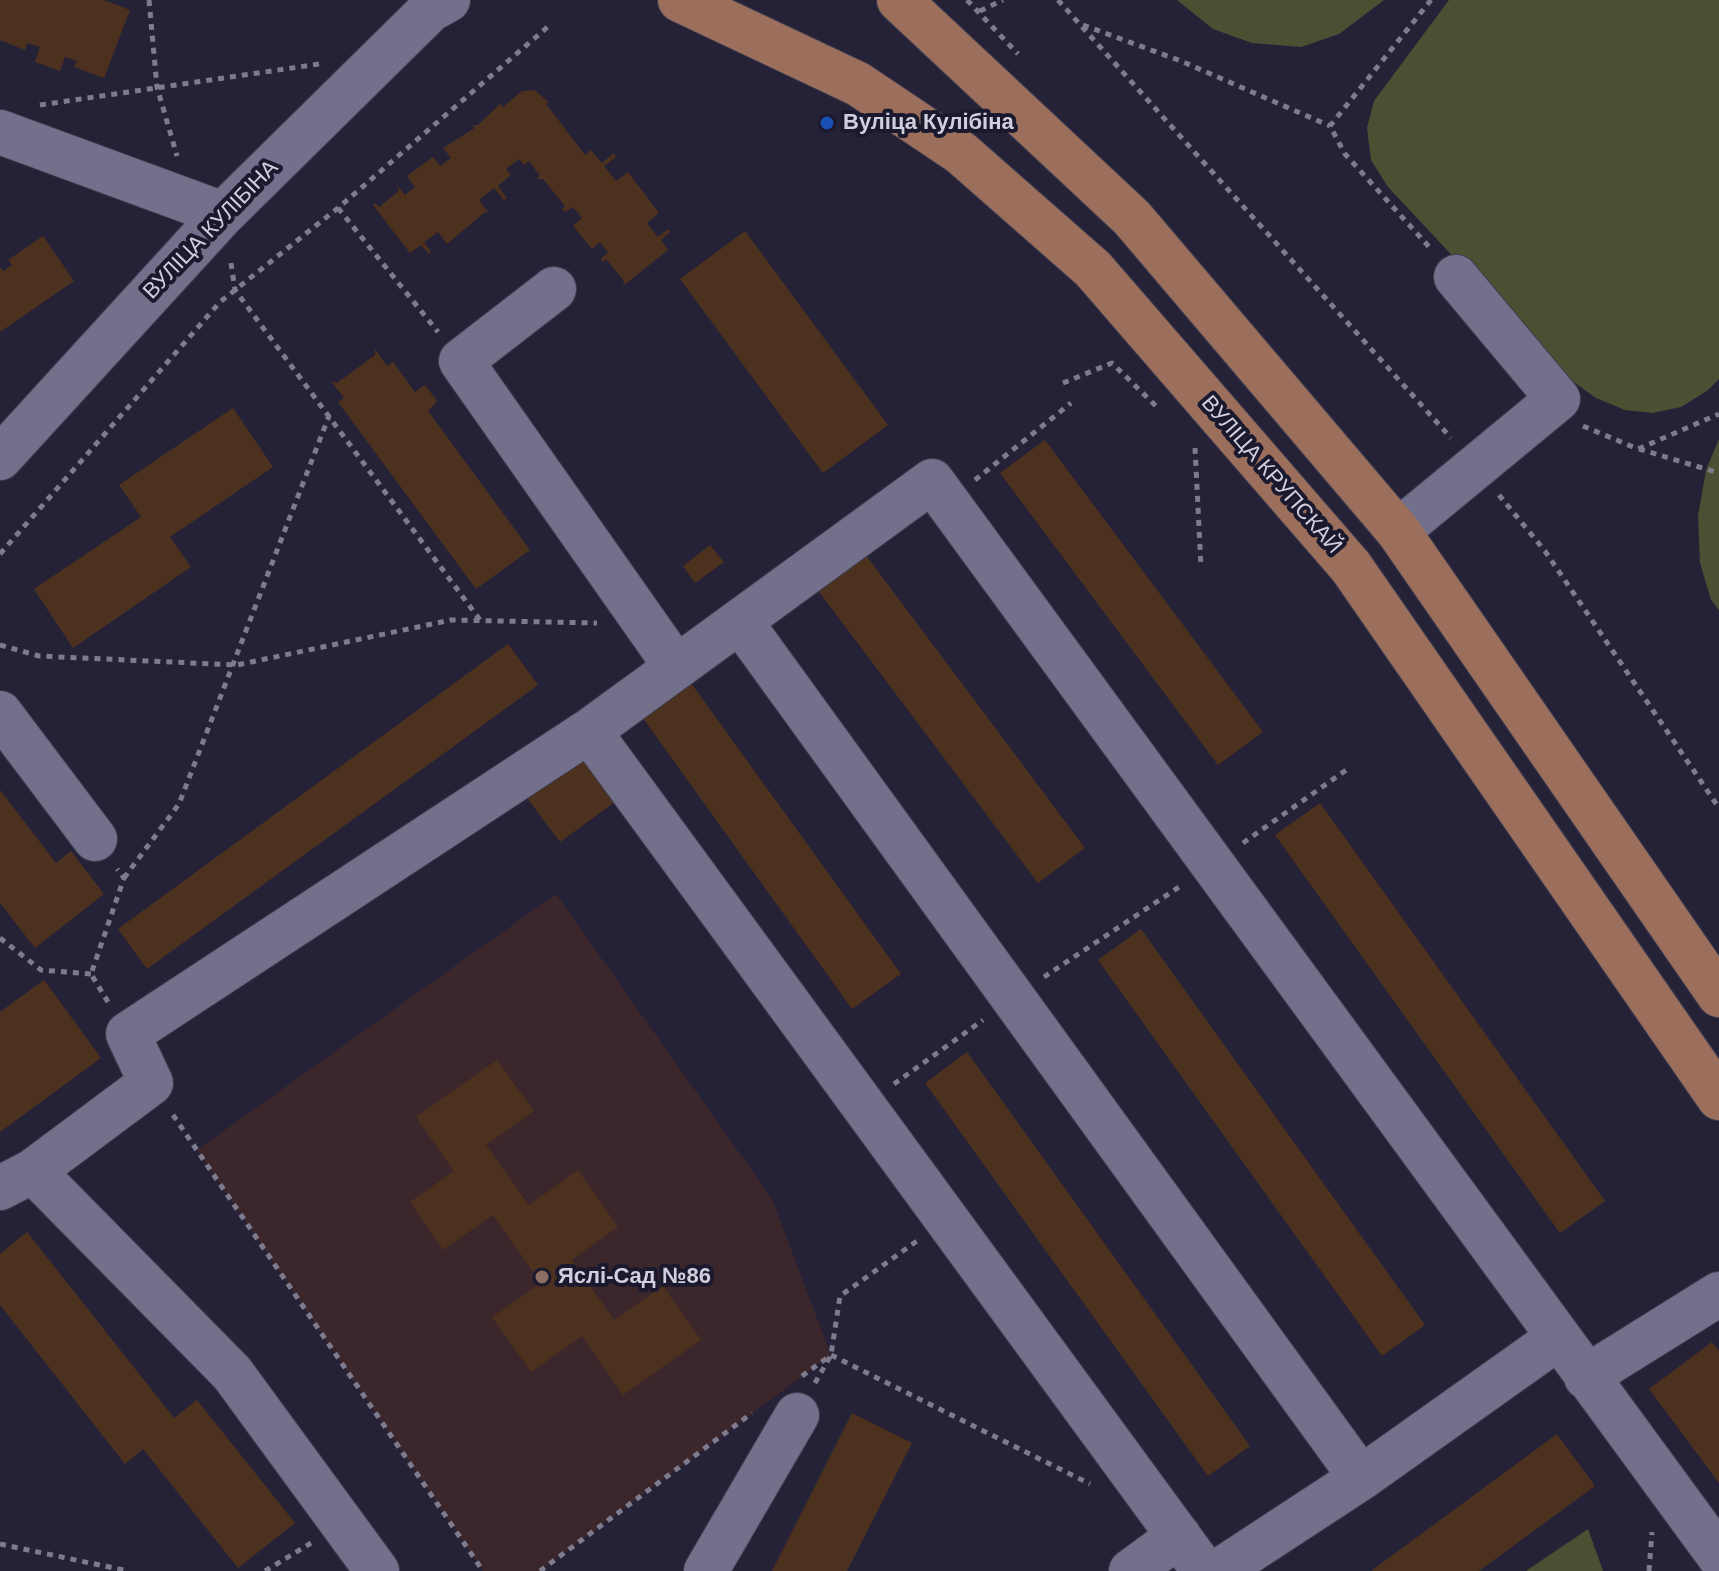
<!DOCTYPE html>
<meta charset="utf-8">
<style>
body{margin:0}
canvas{display:block;background:#252237}
</style>
<canvas width="1719" height="1571"></canvas>
<script>
const ctx = document.querySelector('canvas').getContext('2d');
ctx.lineJoin = 'round';
function fill(path, color) {
  ctx.fillStyle = color;
  ctx.fill(path, 'evenodd');
}
function toPath(rows) {
  const path = new Path2D();
  for (const r of rows) {
    path.moveTo(r[0], r[1]);
    for (let i = 2; i < r.length; i += 2) path.lineTo(r[i], r[i + 1]);
  }
  return path;
}
function trace(path, color, width, dash) {
  ctx.strokeStyle = color;
  ctx.lineWidth = width;
  ctx.lineCap = dash ? 'butt' : 'round';
  ctx.setLineDash(dash || []);
  ctx.stroke(path);
}
function write(font, color, halo, rows, align = 'center') {
  ctx.font = font + ' Arial,sans-serif';
  ctx.lineWidth = 8;
  ctx.setLineDash([]);
  ctx.textBaseline = 'middle';
  ctx.strokeStyle = halo;
  ctx.fillStyle = color;
  for (const [text, x, y, turn = 0] of rows) {
    ctx.save();
    ctx.translate(x, y);
    ctx.rotate((+turn || 0) * Math.PI / 180);
    ctx.textAlign = isNaN(turn) ? turn : align;
    if (halo) ctx.strokeText(text, 0, 0);
    ctx.fillText(text, 0, 0);
    ctx.restore();
  }
}
const education = toPath([
 [556,894,772,1199,831,1355,540,1571,483,1571,197,1150]
]);
const green = toPath([
 [1177,0,1384,0,1339,34,1301,47,1252,43,1213,29],
 [1449,0,1719,0,1719,379,1708,390,1681,407,1652,413,1625,410,1596,398,1564,375,1388,187,1371,160,1367,128,1374,101],
 [1719,439,1719,610,1711,600,1700,563,1698,516,1706,470],
 [1588,1529,1603,1571,1526,1571]
]);
const building = toPath([
 [0,0,104,0,130,10,104,78,74,67,77,61,65,57,60,71,35,62,40,47,27,43,25,50,0,40],
 [534,90,549,102,546,104,585,155,591,150,602,163,614,153,616,157,604,166,616,181,628,172,659,213,647,223,658,237,668,229,670,232,661,240,668,250,623,286,624,281,606,259,603,262,601,259,608,252,600,242,592,249,573,226,582,218,573,207,565,212,562,209,565,206,543,179,536,179,540,176,529,161,524,165,519,159,506,169,511,175,498,186,507,198,504,200,494,188,479,200,489,213,485,212,447,244,438,232,424,242,431,252,429,254,421,245,410,253,373,205,375,203,379,207,399,191,397,185,405,195,415,187,407,176,433,157,440,166,451,158,443,148,475,128,472,125,478,125,500,104,503,107,522,91],
 [745,231,888,425,823,473,680,279],
 [43,236,74,281,0,332,0,267,3,271,12,265,8,260],
 [375,349,387,366,393,362,415,392,425,385,437,401,428,411,530,550,476,589,338,402,344,398,331,381,337,383,375,355],
 [233,408,273,467,170,537,191,567,73,648,34,589,141,517,119,485],
 [1045,440,1263,732,1218,765,1000,473],
 [710,545,724,562,695,583,683,566],
 [865,554,1085,848,1038,883,817,589],
 [508,644,538,685,147,969,118,929],
 [688,679,901,974,852,1009,640,714],
 [579,752,615,802,560,842,524,794],
 [0,790,56,863,71,851,104,894,35,948,0,903],
 [1320,803,1605,1201,1560,1233,1275,835],
 [1141,929,1425,1325,1382,1356,1098,960],
 [44,980,101,1058,0,1132,0,1012],
 [967,1052,1250,1446,1208,1476,925,1083],
 [497,1060,534,1111,486,1145,529,1205,578,1170,618,1227,572,1260,614,1320,663,1286,701,1340,623,1395,582,1336,531,1372,492,1317,541,1283,493,1215,443,1250,410,1202,454,1171,416,1117],
 [27,1232,174,1418,197,1400,295,1523,238,1568,143,1449,125,1464,0,1305,0,1254],
 [1712,1342,1719,1351,1719,1483,1649,1389],
 [852,1413,912,1443,847,1571,772,1571],
 [1557,1434,1595,1486,1479,1571,1371,1571]
]);
const path = toPath([
 [149,0,157,87,177,156],
 [967,0,1018,54],
 [1058,0,1451,438],
 [1431,0,1330,126,1345,154,1431,249],
 [980,11,1003,0],
 [1083,25,1181,61,1330,126],
 [40,105,319,64],
 [338,208,438,332],
 [231,263,235,290,480,620],
 [1063,383,1112,363,1156,406],
 [1583,426,1638,449,1719,414],
 [1195,448,1201,567],
 [1639,449,1719,473],
 [975,480,1071,403],
 [1499,495,1545,551,1719,808],
 [0,554,220,302,338,208,551,24],
 [0,645,39,656,237,665,451,620,597,623],
 [1243,843,1349,768],
 [124,878,179,804,329,416],
 [0,938,41,970,91,974],
 [1044,977,1182,885],
 [108,1002,91,974,124,878,117,869],
 [894,1084,983,1020],
 [173,1115,483,1571],
 [802,1376,831,1355,1090,1484],
 [815,1383,831,1355,840,1296,917,1241],
 [0,1544,128,1571],
 [265,1571,311,1543],
 [540,1571,752,1413],
 [1649,1571,1652,1532]
]);
const minor = toPath([
 [0,132,223,214],
 [554,289,461,361,676,667],
 [0,458,223,214,430,10,448,0],
 [1398,531,1558,399,1456,277],
 [740,621,1361,1478],
 [0,713,95,839],
 [589,731,1204,1571],
 [33,1171,232,1373,377,1571],
 [0,1188,33,1171,151,1083,128,1034,589,731,932,481,1719,1556],
 [1586,1377,1719,1294],
 [706,1571,797,1415],
 [1131,1571,1179,1536],
 [1219,1571,1361,1478,1558,1338]
]);
const major = toPath([
 [680,0,858,84,961,153,1093,269,1351,567,1719,1098],
 [899,0,1132,218,1398,531,1719,995]
]);
const markers = [
 [827,123,8,"#1a4fb4"],
 [542,1277,8,"#8d6e63"]
];
const poiNames = [
 ["Вуліца Кулібіна",843,123],
 ["Яслі-Сад №86",558,1277]
];
const streetNames = [
 ["ВУЛІЦА КУЛІБІНА",211,230,-46],
 ["ВУЛІЦА КРУПСКАЙ",1271,475,49]
];
fill(education, '#3a262b');
fill(green, '#4d4f33');
fill(building, '#4c311f');
trace(minor, '#403e50', 46);
trace(major, '#403e50', 46);
trace(path, '#7d7b8d', 5, [6, 6]);
trace(minor, '#72708a', 44);
trace(major, '#9b6f5c', 44);
for (const [x, y, r, color] of markers) {
  const dot = new Path2D();
  dot.arc(x, y, r, 0, 2 * Math.PI);
  ctx.fillStyle = color;
  ctx.fill(dot);
  trace(dot, '#1b192d', 3);
}
write('bold 22px', '#d0cfdd', '#1b192d', poiNames, 'left');
write('22px', '#d0cfdd', '#1b192d', streetNames);
</script>
